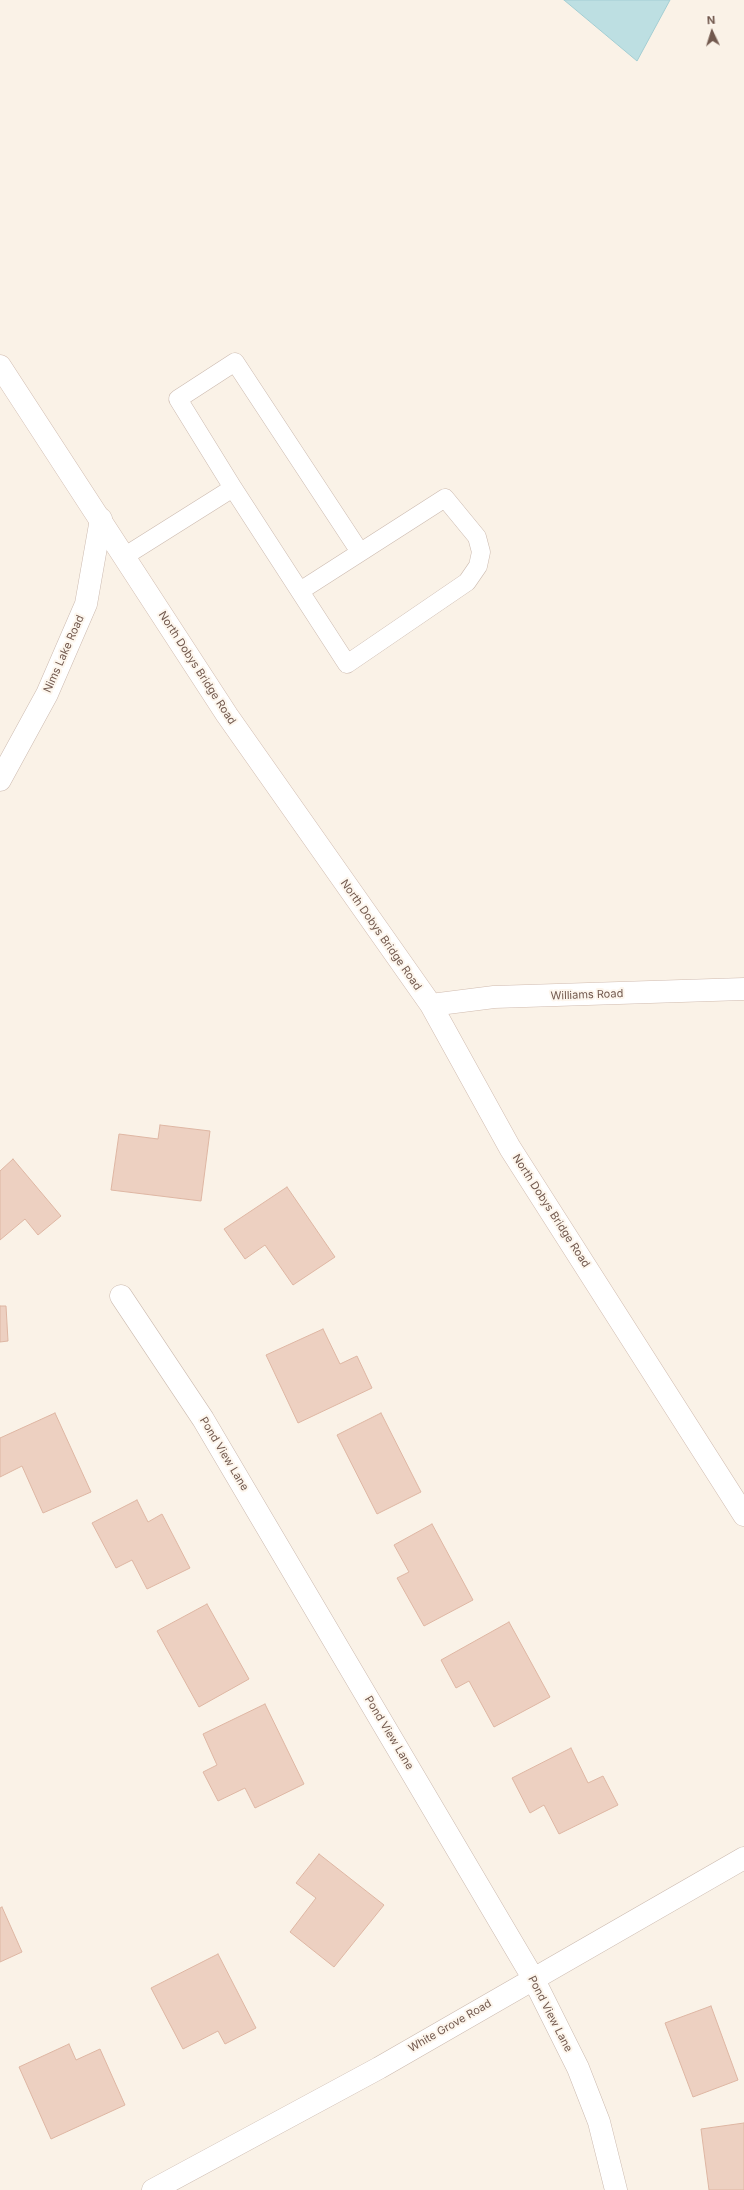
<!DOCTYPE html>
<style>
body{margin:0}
#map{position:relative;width:744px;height:2190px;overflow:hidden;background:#faf2e7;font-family:Inter,sans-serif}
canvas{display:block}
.north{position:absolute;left:692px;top:12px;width:40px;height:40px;-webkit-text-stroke:3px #fdf6ed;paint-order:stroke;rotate:356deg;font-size:11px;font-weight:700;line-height:16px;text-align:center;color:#72594e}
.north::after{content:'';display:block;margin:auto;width:14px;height:18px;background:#72594e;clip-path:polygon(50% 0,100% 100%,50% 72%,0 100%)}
</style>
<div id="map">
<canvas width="744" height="2190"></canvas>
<div class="north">N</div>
</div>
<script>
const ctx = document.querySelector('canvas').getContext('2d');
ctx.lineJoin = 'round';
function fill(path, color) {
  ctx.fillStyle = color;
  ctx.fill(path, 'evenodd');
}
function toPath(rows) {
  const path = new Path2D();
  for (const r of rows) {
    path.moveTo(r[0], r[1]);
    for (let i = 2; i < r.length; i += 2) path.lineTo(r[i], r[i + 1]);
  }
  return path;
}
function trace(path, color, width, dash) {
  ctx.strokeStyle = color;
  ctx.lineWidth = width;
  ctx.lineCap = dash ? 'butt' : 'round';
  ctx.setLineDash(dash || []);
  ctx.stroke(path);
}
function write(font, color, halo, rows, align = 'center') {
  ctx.font = font + ' Inter,sans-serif';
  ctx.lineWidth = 4;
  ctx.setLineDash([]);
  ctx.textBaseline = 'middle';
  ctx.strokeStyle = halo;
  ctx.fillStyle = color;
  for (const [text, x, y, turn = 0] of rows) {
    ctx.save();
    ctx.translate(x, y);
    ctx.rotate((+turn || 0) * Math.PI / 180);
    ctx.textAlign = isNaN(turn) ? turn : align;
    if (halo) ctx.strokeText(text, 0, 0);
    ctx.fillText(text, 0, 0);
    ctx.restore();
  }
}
const water = toPath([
 [564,0,670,0,637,61,564,0]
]);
const building = toPath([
 [160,1125,210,1131,201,1201,111,1190,119,1134,158,1139,160,1125],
 [13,1159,61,1216,38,1235,25,1219,0,1240,0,1171,13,1159],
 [287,1187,335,1257,293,1285,265,1245,245,1259,224,1229,287,1187],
 [0,1306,6,1306,8,1341,0,1342,0,1306],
 [323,1329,340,1364,357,1356,372,1388,298,1423,266,1355,323,1329],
 [55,1413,91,1492,43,1513,22,1466,0,1477,0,1438,55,1413],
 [381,1413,421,1492,377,1514,337,1435,381,1413],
 [137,1500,148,1522,162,1514,190,1568,147,1589,132,1560,116,1568,92,1523,137,1500],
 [432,1524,473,1600,424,1626,397,1578,409,1572,394,1545,432,1524],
 [207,1604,249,1679,199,1707,157,1631,207,1604],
 [509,1622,550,1697,494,1727,469,1681,456,1688,441,1660,509,1622],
 [265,1704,304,1784,255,1808,245,1788,218,1801,203,1772,217,1765,203,1734,265,1704],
 [571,1748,588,1783,603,1776,618,1805,559,1834,544,1805,530,1813,512,1778,571,1748],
 [319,1854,384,1905,334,1967,290,1932,316,1898,296,1883,319,1854],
 [2,1907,22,1952,0,1962,0,1908,2,1907],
 [218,1954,256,2028,225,2044,218,2031,183,2049,151,1988,218,1954],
 [711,2006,738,2080,693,2097,665,2023,711,2006],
 [69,2044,76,2060,100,2049,125,2105,51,2139,19,2067,69,2044],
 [744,2123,744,2190,709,2190,701,2129,744,2123]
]);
const lane = toPath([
 [233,488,178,399,235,362,360,552],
 [125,556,233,488,347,664,467,582,478,566,481,552,477,537,445,498,300,591]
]);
const street = toPath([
 [0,780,47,694,86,604,101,519],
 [121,1296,203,1419,533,1978,578,2068,599,2122,616,2190],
 [153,2190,379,2068,744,1858]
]);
const secondary = toPath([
 [0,366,227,715,431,1005,510,1148,744,1515],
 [431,1005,494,997,744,989]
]);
const streetNames = [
 ["Nims Lake Road",64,654,-66],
 ["North Dobys Bridge Road",197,668,57],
 ["North Dobys Bridge Road",381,935,55],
 ["Williams Road",587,995,-2],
 ["North Dobys Bridge Road",551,1211,57],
 ["Pond View Lane",224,1454,59],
 ["Pond View Lane",389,1733,59],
 ["Pond View Lane",550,2014,63],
 ["White Grove Road",450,2026,-30]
];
fill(water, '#bddfe2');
trace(water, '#a4ced3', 1);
fill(building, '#edd0c1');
trace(building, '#deb6a3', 1);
trace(lane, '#cbb9ae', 19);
trace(street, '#cbb9ae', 23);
trace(secondary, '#d0bbaf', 23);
trace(lane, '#fff', 18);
trace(street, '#fff', 22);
trace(secondary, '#fff', 22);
write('11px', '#72594e', '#fdf6ed', streetNames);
</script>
